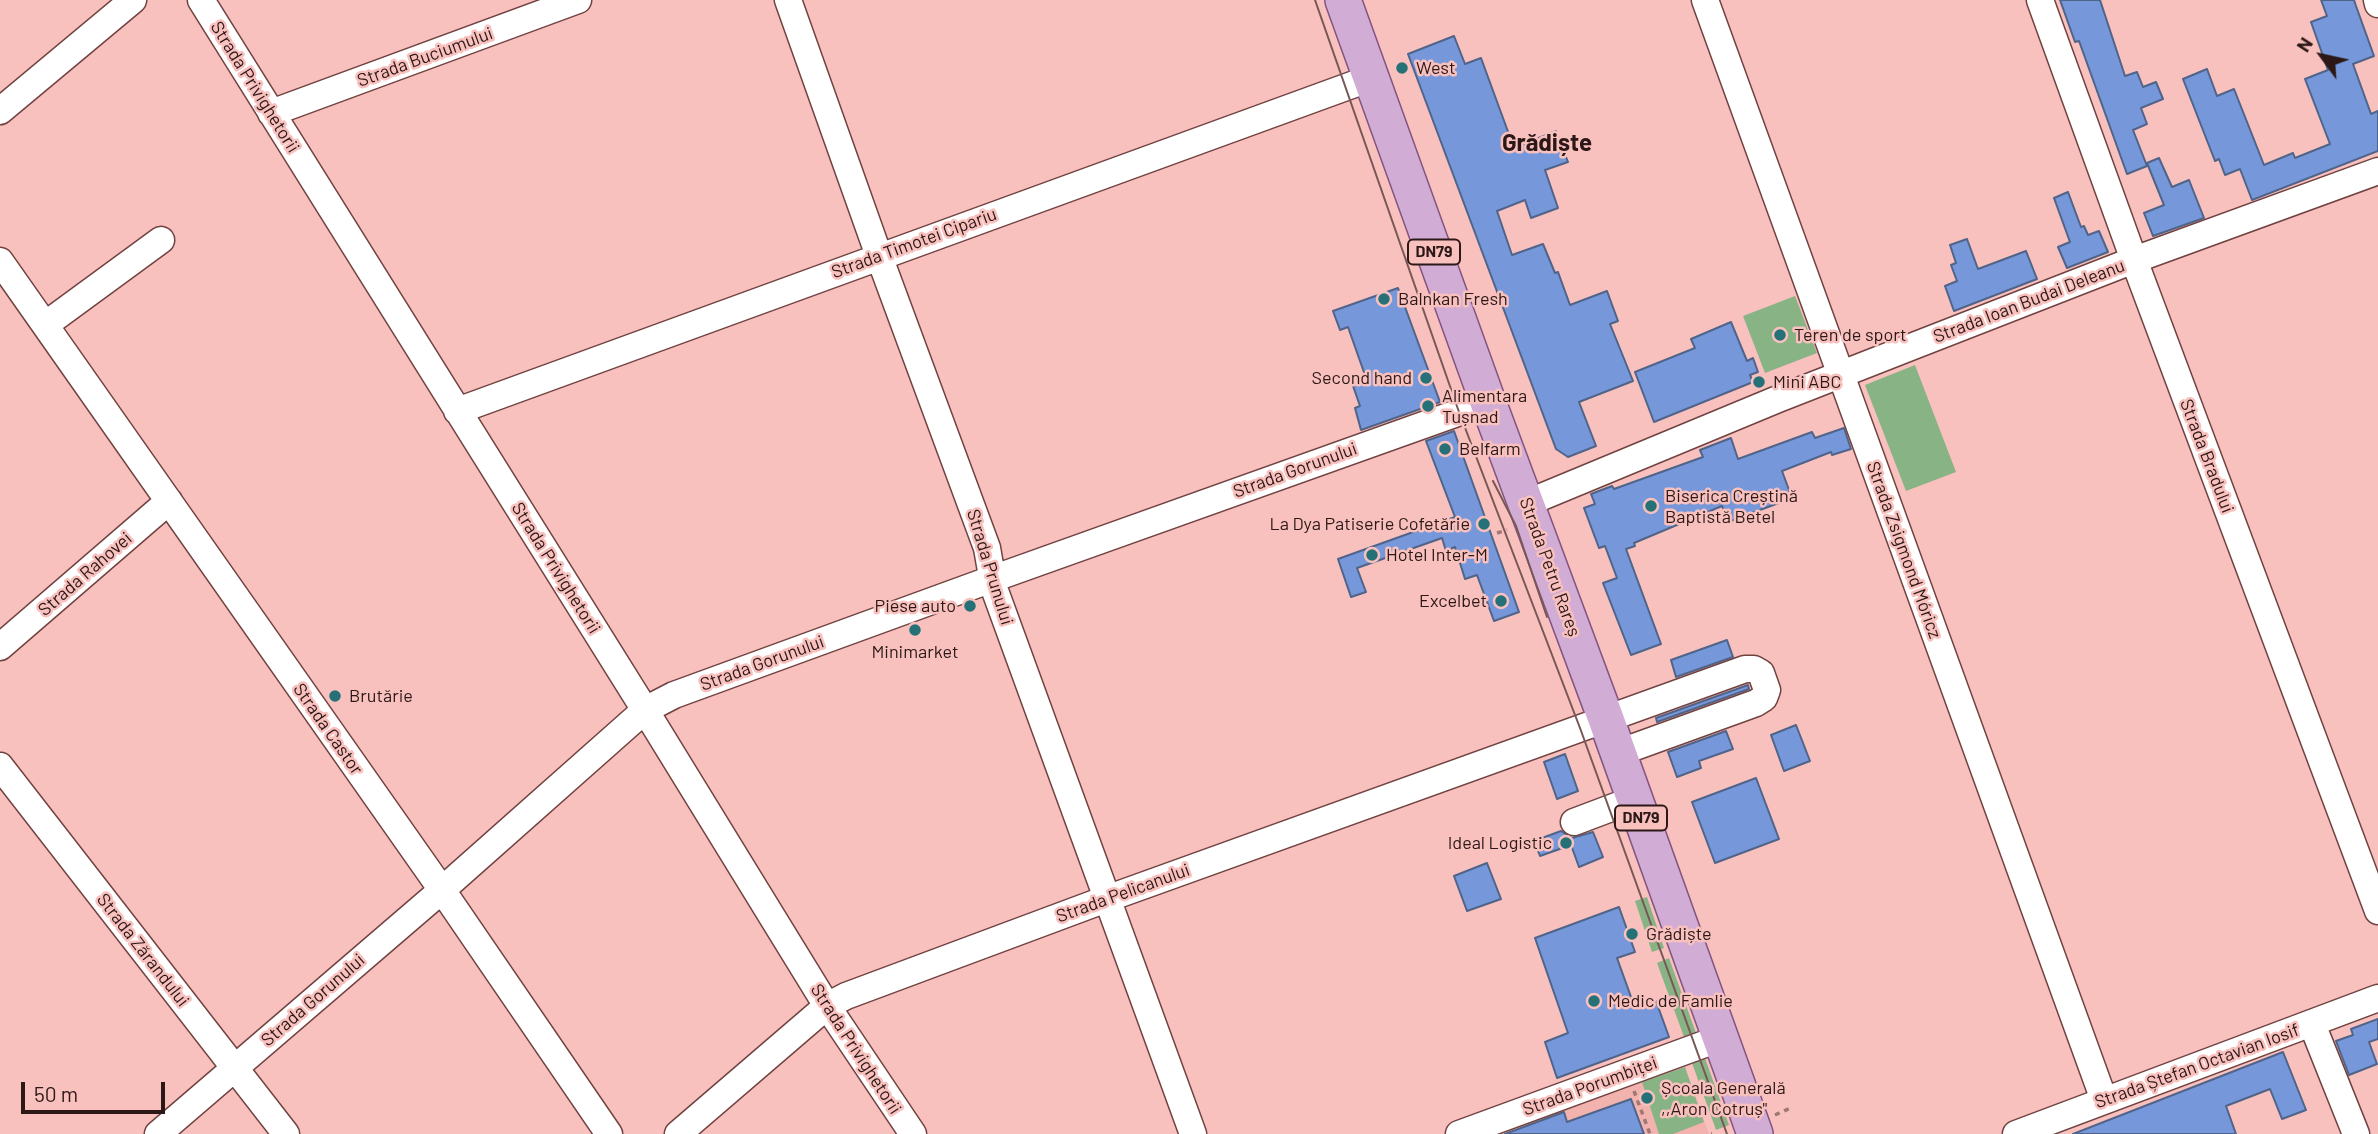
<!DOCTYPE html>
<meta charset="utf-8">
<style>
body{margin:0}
#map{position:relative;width:2378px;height:1134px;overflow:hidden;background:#f9c1be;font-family:Barlow,sans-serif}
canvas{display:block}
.north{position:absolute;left:2287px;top:21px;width:70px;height:70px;-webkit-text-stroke:5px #f9c1be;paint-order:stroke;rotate:303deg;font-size:19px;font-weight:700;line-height:28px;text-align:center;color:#2b1817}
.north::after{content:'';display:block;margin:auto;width:24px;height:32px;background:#2b1817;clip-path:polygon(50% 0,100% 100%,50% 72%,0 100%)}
.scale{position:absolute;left:21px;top:1082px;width:144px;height:32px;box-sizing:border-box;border:4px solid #2b1817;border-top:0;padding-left:9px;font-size:21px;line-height:24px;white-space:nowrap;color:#2b1817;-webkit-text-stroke:5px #f9c1be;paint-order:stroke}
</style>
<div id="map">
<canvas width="2378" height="1134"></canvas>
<div class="north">N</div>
<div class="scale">50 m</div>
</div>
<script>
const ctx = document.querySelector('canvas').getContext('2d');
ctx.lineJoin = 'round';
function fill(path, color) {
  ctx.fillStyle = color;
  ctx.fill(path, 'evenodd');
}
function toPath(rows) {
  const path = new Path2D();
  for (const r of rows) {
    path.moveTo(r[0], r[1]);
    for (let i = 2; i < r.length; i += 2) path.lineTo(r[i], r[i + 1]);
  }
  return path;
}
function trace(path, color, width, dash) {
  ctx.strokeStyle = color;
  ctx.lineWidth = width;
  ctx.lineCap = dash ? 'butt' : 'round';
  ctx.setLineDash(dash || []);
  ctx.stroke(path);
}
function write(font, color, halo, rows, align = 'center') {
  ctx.font = font + ' Barlow,sans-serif';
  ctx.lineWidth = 5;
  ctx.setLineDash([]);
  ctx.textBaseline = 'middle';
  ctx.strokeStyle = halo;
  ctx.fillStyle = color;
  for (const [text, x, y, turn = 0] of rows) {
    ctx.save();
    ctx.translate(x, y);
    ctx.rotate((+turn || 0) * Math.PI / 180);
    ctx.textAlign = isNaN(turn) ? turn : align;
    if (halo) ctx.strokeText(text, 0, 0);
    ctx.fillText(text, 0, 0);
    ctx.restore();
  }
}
const built = toPath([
 [1685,1067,1709,1134,1521,1134,1518,1127]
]);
const green = toPath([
 [1795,296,1817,353,1765,373,1743,316],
 [1915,365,1956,472,1906,491,1865,385],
 [1647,897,1664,948,1652,952,1635,901],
 [1669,958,1696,1033,1684,1037,1657,963],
 [1705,1058,1729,1125,1716,1130,1692,1063],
 [1685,1067,1704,1122,1673,1134,1659,1134,1642,1082]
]);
const building = toPath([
 [2060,0,2100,0,2125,76,2137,72,2143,87,2156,82,2163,99,2141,108,2147,124,2133,130,2147,166,2127,174,2079,41,2075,42,2060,0],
 [2321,0,2354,0,2356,6,2374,56,2353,64,2371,114,2378,111,2378,151,2252,200,2240,169,2225,175,2219,159,2215,161,2183,79,2207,69,2217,96,2234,89,2264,165,2293,153,2295,158,2330,144,2305,79,2328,70,2311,22,2327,16,2321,0],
 [1454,36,1465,64,1481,58,1514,148,1556,131,1568,162,1545,170,1558,208,1531,218,1525,200,1497,211,1512,255,1543,244,1555,273,1558,272,1570,305,1607,291,1618,321,1610,324,1633,381,1579,402,1596,446,1568,457,1556,449,1408,54,1454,36],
 [2159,158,2172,187,2189,180,2204,218,2153,236,2144,213,2164,205,2147,163,2159,158],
 [2068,192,2081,227,2084,226,2088,235,2099,231,2108,252,2067,268,2058,247,2070,242,2054,198,2068,192],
 [1967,239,1978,269,2026,251,2037,279,1954,311,1945,286,1957,281,1951,265,1956,263,1950,245,1967,239],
 [1398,288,1440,402,1361,430,1355,408,1360,406,1352,383,1366,378,1348,327,1340,330,1333,311,1398,288],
 [1731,322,1747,361,1753,358,1758,372,1750,375,1753,382,1654,422,1635,372,1695,348,1691,339,1731,322],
 [1844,428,1851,449,1832,455,1831,452,1782,471,1792,498,1728,522,1722,506,1634,543,1635,546,1626,549,1661,644,1631,655,1603,583,1617,578,1605,546,1599,548,1584,508,1595,504,1591,494,1612,486,1614,489,1703,457,1700,450,1731,438,1738,459,1812,432,1815,438,1844,428],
 [1454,431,1519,612,1494,621,1477,575,1465,579,1455,547,1446,551,1442,538,1357,568,1366,592,1351,597,1338,559,1455,517,1426,441,1454,431],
 [1727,640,1733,657,1676,677,1671,660,1727,640],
 [1748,685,1749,689,1657,722,1656,718,1748,685],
 [1796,725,1810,761,1784,771,1771,735,1796,725],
 [1726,731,1733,749,1699,761,1701,768,1677,777,1668,752,1726,731],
 [1565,754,1578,791,1557,799,1544,762,1565,754],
 [1756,778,1779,839,1715,863,1692,802,1756,778],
 [1561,831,1572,838,1593,832,1603,857,1579,867,1571,845,1540,856,1534,841,1561,831],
 [1487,863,1501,899,1467,911,1454,876,1487,863],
 [1619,907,1635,952,1617,958,1635,1008,1656,1001,1669,1037,1557,1078,1545,1042,1568,1033,1535,938,1619,907],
 [2378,1019,2378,1039,2369,1042,2377,1064,2349,1075,2336,1041,2353,1035,2351,1029,2378,1019],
 [2283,1052,2306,1110,2282,1119,2270,1089,2226,1106,2236,1134,2073,1134,2283,1052],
 [1631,1099,1644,1134,1505,1134,1564,1112,1567,1122,1631,1099]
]);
const path = toPath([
 [1497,533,1507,530],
 [1634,1091,1650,1134],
 [1775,1115,1793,1107],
 [1711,1134,1712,1134]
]);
const minor = toPath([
 [201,0,645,710,827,1006,913,1134],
 [788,0,879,256,987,548,994,588,1193,1134],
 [1705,0,2104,1100],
 [2040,0,2134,260,2378,911],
 [2377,0,2378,4],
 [0,111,133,0],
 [271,113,578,0],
 [0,261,442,890,609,1134],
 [45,325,161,240],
 [457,411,1371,78],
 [1527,503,1778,399,1916,345,2134,260,2378,171],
 [0,647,169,501],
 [0,766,286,1134],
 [1574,822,1635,799],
 [2312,1024,2356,1134],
 [158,1134,442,890,645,710,674,695,992,579,1488,402],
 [678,1134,827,1006,846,996,1109,898,1745,669,1754,669,1761,673,1767,690,1764,698,1756,703,1618,753],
 [1459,1134,1721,1038],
 [2016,1134,2378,998]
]);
const major = toPath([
 [1343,0,1488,402,1606,719,1755,1134]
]);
const tram = toPath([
 [1315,0,1459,412,1580,728,1727,1134],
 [1493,481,1516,526,1547,617]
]);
const markers = [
 [1402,68,7,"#267177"],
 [1384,299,7,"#267177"],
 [1780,335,7,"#267177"],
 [1426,378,7,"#267177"],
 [1759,382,7,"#267177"],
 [1428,406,7,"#267177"],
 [1445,449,7,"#267177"],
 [1651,506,7,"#267177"],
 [1484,524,7,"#267177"],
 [1372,555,7,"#267177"],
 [1501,601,7,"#267177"],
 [970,606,7,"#267177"],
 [915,630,7,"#267177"],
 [335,696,7,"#267177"],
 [1566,843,7,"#267177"],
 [1632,934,7,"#267177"],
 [1594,1001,7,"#267177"],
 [1647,1098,7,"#267177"]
];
const shields = [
 [1434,252,52],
 [1641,818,52]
];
const shieldNames = [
 ["DN79",1434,252],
 ["DN79",1641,818]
];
const streetNames = [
 ["Strada Buciumului",425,57,-20],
 ["Strada Privighetorii",255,87,58],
 ["Strada Timotei Cipariu",914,243,-20],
 ["Strada Ioan Budai Deleanu",2029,301,-21],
 ["Strada Bradului",2207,456,69],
 ["Strada Gorunului",1295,470,-20],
 ["Strada Zsigmond Móricz",1904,550,70],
 ["Strada Prunului",990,567,73],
 ["Strada Petru Rareș",1550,567,70],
 ["Strada Privighetorii",556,568,58],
 ["Strada Rahovei",85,574,-41],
 ["Strada Gorunului",762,663,-20],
 ["Strada Castor",328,729,55],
 ["Strada Pelicanului",1123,893,-20],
 ["Strada Zărandului",143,950,52],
 ["Strada Gorunului",313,1000,-41],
 ["Strada Privighetorii",856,1049,57],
 ["Strada Ștefan Octavian Iosif",2197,1066,-20],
 ["Strada Porumbiței",1590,1086,-20]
];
const poiNames = [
 ["West",1416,68],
 ["Balnkan Fresh",1398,299],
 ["Teren de sport",1794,335],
 ["Second hand",1412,378,"right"],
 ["Mini ABC",1773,382],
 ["Alimentara",1442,396],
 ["Tușnad",1442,417],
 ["Belfarm",1459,449],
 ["Biserica Creștină",1665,496],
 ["Baptistă Betel",1665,517],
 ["La Dya Patiserie Cofetărie",1470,524,"right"],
 ["Hotel Inter-M",1386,555],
 ["Excelbet",1487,601,"right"],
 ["Piese auto",956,606,"right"],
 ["Minimarket",915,652,"center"],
 ["Brutărie",349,696],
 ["Ideal Logistic",1552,843,"right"],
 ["Grădiște",1646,934],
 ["Medic de Famlie",1608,1001],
 ["Școala Generală",1661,1088],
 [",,Aron Cotruș\"",1661,1109]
];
const districtNames = [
 ["Grădiște",1547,143]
];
fill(built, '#f2b2ae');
fill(green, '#88b385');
fill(building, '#7698db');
trace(building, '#506489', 2);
trace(minor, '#704240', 29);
trace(major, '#835480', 38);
trace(path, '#9f7775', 3.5, [5, 5]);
trace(minor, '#fff', 26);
trace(major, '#d1acd5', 35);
trace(tram, '#785755', 2);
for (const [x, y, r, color] of markers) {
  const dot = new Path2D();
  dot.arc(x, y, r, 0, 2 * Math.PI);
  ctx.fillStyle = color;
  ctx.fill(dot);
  trace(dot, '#f9c1be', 2.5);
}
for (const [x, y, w] of shields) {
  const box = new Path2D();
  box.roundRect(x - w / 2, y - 12.5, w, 25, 5);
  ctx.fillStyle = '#f9c1be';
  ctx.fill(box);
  trace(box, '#2b1817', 2);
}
write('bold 16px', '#2b1817', null, shieldNames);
write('18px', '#2b1817', '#f9c1be', streetNames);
write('18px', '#2b1817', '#f9c1be', poiNames, 'left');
write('bold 24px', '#2b1817', '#f9c1be', districtNames);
</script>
